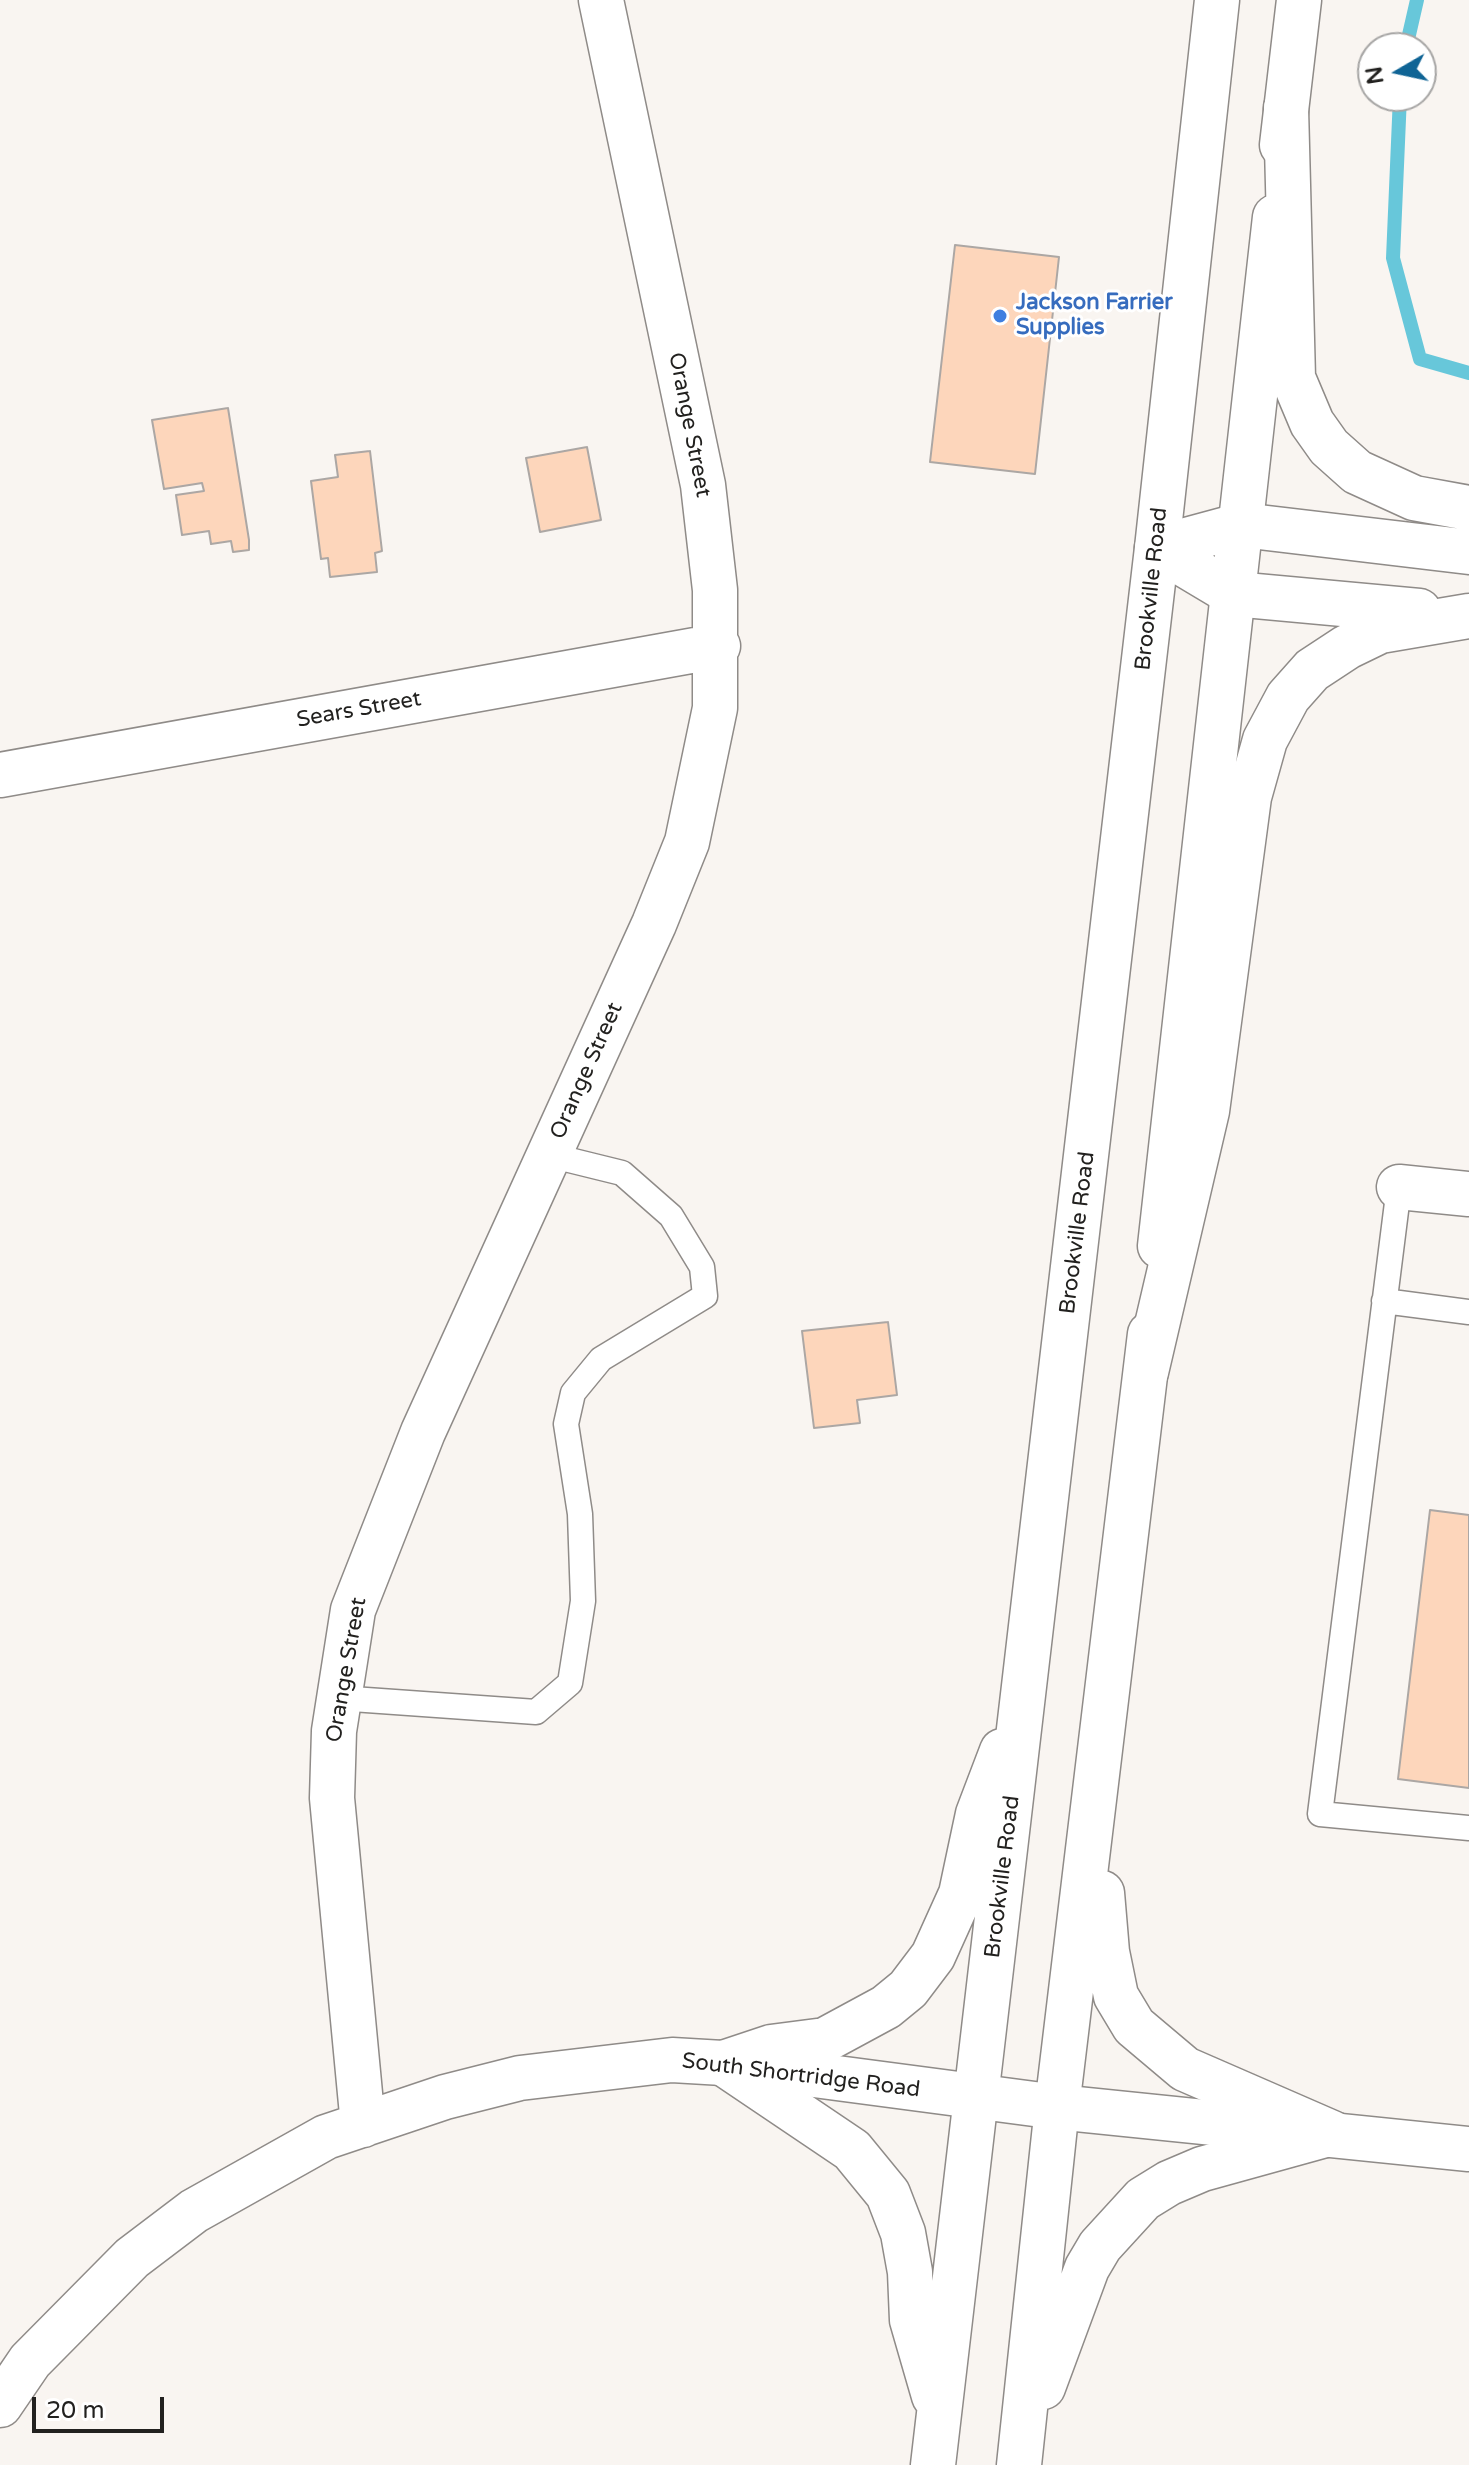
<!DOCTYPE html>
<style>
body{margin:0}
#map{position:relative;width:1469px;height:2465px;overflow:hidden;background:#f9f5f1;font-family:"Varela Round",sans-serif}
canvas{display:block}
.north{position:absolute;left:1357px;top:32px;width:80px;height:80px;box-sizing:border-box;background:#fff;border:2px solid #a7a6a5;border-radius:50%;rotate:261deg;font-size:22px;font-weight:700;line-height:32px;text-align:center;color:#22211f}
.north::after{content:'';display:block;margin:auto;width:28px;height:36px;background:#0f6495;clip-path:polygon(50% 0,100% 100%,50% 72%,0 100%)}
.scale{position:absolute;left:32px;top:2397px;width:132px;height:36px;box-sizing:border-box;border:4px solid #22211f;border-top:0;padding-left:10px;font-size:24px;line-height:28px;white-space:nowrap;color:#22211f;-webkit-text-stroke:6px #fff;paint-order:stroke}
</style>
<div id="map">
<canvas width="1469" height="2465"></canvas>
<div class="north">N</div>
<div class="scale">20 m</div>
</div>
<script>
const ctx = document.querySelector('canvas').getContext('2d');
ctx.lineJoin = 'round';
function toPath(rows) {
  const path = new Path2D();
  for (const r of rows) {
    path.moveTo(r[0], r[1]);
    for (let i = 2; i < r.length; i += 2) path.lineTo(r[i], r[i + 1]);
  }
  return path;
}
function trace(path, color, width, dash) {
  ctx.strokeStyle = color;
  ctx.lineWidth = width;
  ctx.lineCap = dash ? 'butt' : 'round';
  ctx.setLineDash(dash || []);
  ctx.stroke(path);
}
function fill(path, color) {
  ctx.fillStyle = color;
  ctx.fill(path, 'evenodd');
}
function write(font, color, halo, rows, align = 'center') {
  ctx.font = font + ' "Varela Round",sans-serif';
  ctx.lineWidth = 6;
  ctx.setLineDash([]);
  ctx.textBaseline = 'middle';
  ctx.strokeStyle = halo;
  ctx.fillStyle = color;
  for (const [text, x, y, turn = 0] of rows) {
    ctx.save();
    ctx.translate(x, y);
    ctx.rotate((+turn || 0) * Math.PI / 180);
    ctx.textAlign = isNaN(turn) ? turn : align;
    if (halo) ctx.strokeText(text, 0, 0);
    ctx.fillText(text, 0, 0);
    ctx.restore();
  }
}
const stream = toPath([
 [1406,48,1417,0],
 [1400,96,1393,258,1420,359,1469,373]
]);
const building = toPath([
 [955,245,1059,257,1035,474,930,462,955,245],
 [228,408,249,540,249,550,233,552,231,541,211,544,209,531,182,535,176,495,204,491,202,483,164,489,152,420,228,408],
 [587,447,601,520,540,532,526,458,587,447],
 [370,451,382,551,375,553,377,572,330,577,328,558,321,559,311,481,338,477,335,455,370,451],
 [888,1322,897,1395,857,1400,860,1423,814,1428,802,1331,888,1322],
 [1430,1510,1469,1515,1469,1788,1398,1779,1430,1510]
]);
const lane = toPath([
 [1399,1187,1320,1814,1469,1828],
 [1384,1301,1469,1312],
 [338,1698,536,1712,570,1683,583,1601,580,1514,566,1424,573,1393,601,1359,705,1296,702,1267,671,1216,622,1173,549,1155]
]);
const street = toPath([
 [0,775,718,646],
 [1399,1187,1469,1194],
 [363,2125,332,1798,334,1731,353,1610,423,1432,654,924,687,842,715,708,715,590,703,485,601,0],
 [0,2405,30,2361,132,2258,194,2211,326,2137,445,2097,520,2078,672,2060,723,2063,1057,2107,1469,2149]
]);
const primary = toPath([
 [1282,145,1299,0],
 [1160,1246,1275,217],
 [1102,1893,1107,1952,1116,1996,1134,2026,1185,2069,1332,2133],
 [723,2063,771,2047,825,2040,886,2007,908,1989,933,1956,961,1894,978,1814,1002,1751],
 [723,2063,852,2150,888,2194,903,2233,910,2272,912,2320,934,2396],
 [1043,2387,1087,2268,1100,2246,1143,2199,1169,2183,1202,2169,1332,2133],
 [933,2465,1157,548,1217,0],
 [1019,2465,1057,2107,1150,1334]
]);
const highway = toPath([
 [1286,108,1293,378,1312,423,1329,447,1357,472,1414,498,1469,508],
 [1157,548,1234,594,1419,611],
 [1157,548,1242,525,1469,552],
 [1146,1372,1207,1111,1249,797,1265,740,1288,697,1312,670,1347,647,1380,631,1469,616]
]);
const markers = [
 [1000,316,8,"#3f7fe0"]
];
const shopNames = [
 ["Jackson Farrier",1016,303],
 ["Supplies",1016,328]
];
const streetNames = [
 ["Orange Street",689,425,79],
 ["Brookville Road",1152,589,-84],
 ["Sears Street",359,710,-10],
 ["Orange Street",587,1071,-66],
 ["Brookville Road",1078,1233,-83],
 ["Orange Street",347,1670,-80],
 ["Brookville Road",1003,1877,-83],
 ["South Shortridge Road",801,2076,7]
];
trace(stream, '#67c7da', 14);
fill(building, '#fdd6bb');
trace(building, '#aca7a4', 2);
trace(lane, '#8f8b88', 27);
trace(street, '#8f8b88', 47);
trace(primary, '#8f8b88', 47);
trace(highway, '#8f8b88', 47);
trace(lane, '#fff', 24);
trace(street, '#fff', 44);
trace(primary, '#fff', 44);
trace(highway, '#fff', 44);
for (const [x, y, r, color] of markers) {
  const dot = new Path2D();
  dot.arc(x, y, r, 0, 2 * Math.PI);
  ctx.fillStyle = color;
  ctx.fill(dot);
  trace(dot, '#fff', 3);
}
write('bold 22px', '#366cbe', '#fff', shopNames, 'left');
write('22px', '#22211f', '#fff', streetNames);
</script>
